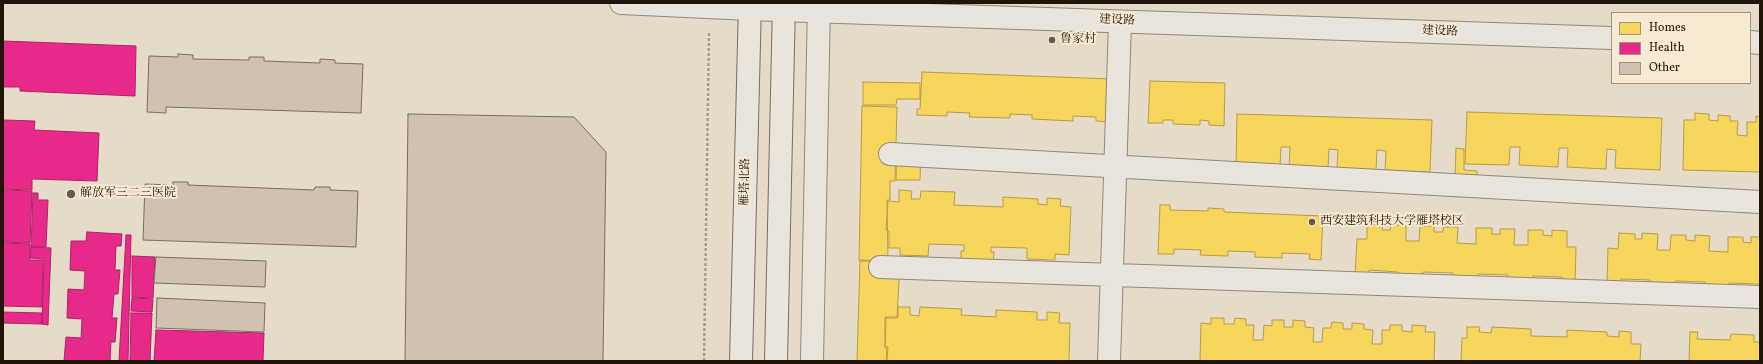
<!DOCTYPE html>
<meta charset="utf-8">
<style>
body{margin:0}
#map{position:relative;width:1763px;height:364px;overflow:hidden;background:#e5dbc8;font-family:Vollkorn,serif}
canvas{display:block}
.frame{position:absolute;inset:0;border:4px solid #211509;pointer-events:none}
.legend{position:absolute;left:1611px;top:12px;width:140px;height:72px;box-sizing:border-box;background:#f7ead3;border:1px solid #a19582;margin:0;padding:5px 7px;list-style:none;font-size:12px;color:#211509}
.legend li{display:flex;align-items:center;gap:8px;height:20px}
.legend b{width:20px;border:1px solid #a19582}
</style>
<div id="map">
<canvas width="1763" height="364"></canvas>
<div class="frame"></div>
<ul class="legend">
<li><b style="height:11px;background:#f6d55c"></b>Homes</li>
<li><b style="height:11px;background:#e7298a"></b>Health</li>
<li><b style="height:11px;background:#d0c1b3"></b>Other</li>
</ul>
</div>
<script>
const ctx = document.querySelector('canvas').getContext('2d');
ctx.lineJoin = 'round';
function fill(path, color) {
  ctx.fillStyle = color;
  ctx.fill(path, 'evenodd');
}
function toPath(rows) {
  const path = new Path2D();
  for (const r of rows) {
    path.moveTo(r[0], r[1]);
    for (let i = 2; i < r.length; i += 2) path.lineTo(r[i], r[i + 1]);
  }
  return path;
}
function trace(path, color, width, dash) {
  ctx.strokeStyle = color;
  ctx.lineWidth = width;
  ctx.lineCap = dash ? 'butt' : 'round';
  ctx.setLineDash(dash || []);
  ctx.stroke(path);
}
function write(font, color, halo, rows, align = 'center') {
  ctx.font = font + ' Vollkorn,"Noto Serif SC",serif';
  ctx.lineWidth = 4;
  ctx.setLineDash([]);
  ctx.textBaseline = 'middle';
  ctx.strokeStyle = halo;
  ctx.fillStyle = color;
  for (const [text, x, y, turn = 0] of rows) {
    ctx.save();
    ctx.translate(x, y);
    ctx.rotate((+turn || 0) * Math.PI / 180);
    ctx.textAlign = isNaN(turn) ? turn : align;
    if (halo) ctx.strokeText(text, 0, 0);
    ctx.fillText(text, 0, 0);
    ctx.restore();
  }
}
const homes = toPath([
 [922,72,1112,79,1112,122,1096,121,1096,117,1073,116,1073,121,1032,119,1032,115,1010,114,1010,118,969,117,970,113,947,112,947,116,917,115,917,109,920,109,922,72],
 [1150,81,1225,83,1224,126,1209,125,1209,121,1200,120,1200,125,1173,124,1173,120,1163,120,1163,123,1148,123,1150,81],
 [863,82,920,83,920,99,897,99,896,105,863,105,863,82],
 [862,106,897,107,895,181,890,181,890,200,887,200,888,261,859,260,862,106],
 [1467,112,1662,118,1660,170,1615,168,1616,150,1607,149,1606,169,1567,167,1568,148,1559,148,1558,167,1519,165,1520,147,1510,147,1509,165,1465,164,1467,112],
 [1695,113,1709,114,1709,120,1718,121,1718,115,1730,116,1730,121,1738,121,1737,135,1747,136,1747,122,1756,122,1756,116,1760,117,1760,172,1683,170,1684,120,1695,120,1695,113],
 [1237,114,1432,120,1430,172,1385,170,1386,151,1377,150,1376,170,1337,168,1338,150,1329,149,1328,168,1289,167,1290,147,1281,147,1280,166,1236,165,1237,114],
 [1456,148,1464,149,1464,170,1477,171,1477,179,1455,177,1456,148],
 [897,149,921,149,920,180,896,180,897,149],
 [899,190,912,191,911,199,920,199,921,191,955,192,954,205,1003,207,1003,197,1038,199,1038,204,1047,205,1047,198,1061,199,1060,206,1071,207,1069,255,1055,254,1055,260,1027,259,1027,248,991,247,991,252,994,252,993,264,961,263,961,251,964,251,964,245,929,244,928,256,900,255,900,248,889,248,889,231,886,230,888,201,899,202,899,190],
 [1160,205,1170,205,1170,210,1208,211,1208,208,1224,209,1224,212,1323,216,1321,260,1309,259,1310,254,1282,253,1282,258,1255,257,1255,252,1228,251,1228,256,1200,255,1201,250,1174,249,1174,254,1158,254,1160,205],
 [1367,224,1383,225,1382,230,1390,230,1391,225,1406,225,1406,241,1419,241,1420,226,1434,226,1434,232,1443,232,1443,227,1458,227,1457,243,1476,244,1476,228,1492,228,1492,234,1500,234,1500,229,1515,229,1514,245,1528,245,1528,230,1543,230,1543,235,1552,236,1552,230,1567,231,1567,247,1576,247,1575,283,1562,282,1562,277,1533,276,1532,281,1507,281,1508,275,1478,274,1478,280,1453,279,1453,273,1423,272,1423,278,1398,276,1398,272,1369,270,1368,275,1355,275,1357,239,1367,239,1367,224],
 [1619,233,1635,234,1635,239,1642,239,1642,233,1658,234,1657,250,1670,250,1671,235,1686,235,1686,240,1695,241,1695,235,1710,236,1709,251,1728,252,1728,237,1743,237,1743,242,1751,243,1751,237,1760,237,1760,289,1759,284,1729,283,1729,288,1705,287,1705,282,1675,281,1675,286,1650,285,1650,280,1621,279,1621,284,1607,284,1608,248,1618,249,1619,233],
 [860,261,900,262,897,317,885,317,885,348,887,348,886,361,857,361,860,261],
 [898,307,910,307,910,315,919,316,920,307,962,309,961,315,996,317,996,310,1037,312,1037,320,1047,320,1047,312,1060,313,1059,323,1070,323,1069,361,887,361,888,347,885,347,886,318,898,318,898,307],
 [1211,318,1224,318,1224,324,1234,324,1235,318,1246,319,1246,325,1254,325,1253,340,1263,340,1264,325,1272,326,1272,320,1284,320,1284,327,1293,327,1293,320,1305,321,1305,327,1314,328,1313,342,1322,342,1323,328,1331,328,1332,322,1343,323,1343,329,1352,329,1352,323,1364,324,1364,329,1373,330,1372,344,1382,344,1382,330,1390,330,1390,325,1402,325,1402,331,1412,332,1412,325,1426,326,1425,332,1435,332,1434,361,1200,361,1201,323,1211,324,1211,318],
 [1467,327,1480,327,1479,332,1491,333,1492,327,1531,329,1531,336,1567,337,1567,330,1607,332,1607,336,1619,337,1619,331,1631,332,1631,344,1641,344,1640,361,1461,361,1462,338,1467,338,1467,327],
 [1690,332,1698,332,1697,339,1730,340,1731,334,1754,335,1754,342,1760,342,1760,361,1689,361,1690,332]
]);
const health = toPath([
 [3,41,136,46,135,96,20,91,20,87,3,87,3,41],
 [3,120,35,121,34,130,99,133,97,181,32,179,32,190,3,189,3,120],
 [3,190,32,191,30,243,3,242,3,190],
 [33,193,38,193,38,200,48,200,46,247,31,247,33,193],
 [87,232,122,234,121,246,116,246,115,270,120,270,118,294,114,294,112,318,117,318,115,342,111,342,110,361,64,361,66,337,81,338,82,319,67,318,68,289,84,290,85,271,70,270,71,241,86,241,87,232],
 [126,235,131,235,128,361,119,361,126,235],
 [3,243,30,244,30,260,43,260,42,307,3,306,3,243],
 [31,247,51,248,48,325,42,324,44,259,30,258,31,247],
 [132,256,155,257,153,298,132,297,132,256],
 [132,298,153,299,152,312,131,311,132,298],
 [3,312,42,313,42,324,3,323,3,312],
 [131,313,152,313,150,361,130,361,131,313],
 [156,330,264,333,263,361,154,361,156,330]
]);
const building = toPath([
 [178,54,193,55,193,59,249,60,249,57,264,57,264,61,320,63,320,59,335,60,335,63,363,64,361,113,166,107,166,113,147,112,149,56,178,57,178,54],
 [408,114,574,117,606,152,603,361,405,361,408,114],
 [173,182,188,182,188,185,314,190,315,187,330,187,330,190,358,191,356,247,143,240,145,184,173,185,173,182],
 [156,257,266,261,265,287,154,283,156,257],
 [157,298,265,303,264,332,156,328,157,298]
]);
const path = toPath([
 [704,361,709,32]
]);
const minor = toPath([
 [890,154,1760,202],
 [880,267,1760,297],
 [812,361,819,3],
 [1109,361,1120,22]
]);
const tertiary = toPath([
 [621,3,750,9,1612,38],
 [1750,42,1760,43]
]);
const secondary = toPath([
 [741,361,750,3],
 [776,361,784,3]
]);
const markers = [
 [1052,40,4,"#665a4c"],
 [71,194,5,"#665a4c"],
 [1312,222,4,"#665a4c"]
];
const streetNames = [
 ["建设路",1117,21,2],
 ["建设路",1440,32,2],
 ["雁塔北路",746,182,-89]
];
const poiNames = [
 ["鲁家村",1060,40],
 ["解放军三二三医院",80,194],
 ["西安建筑科技大学雁塔校区",1320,222]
];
fill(homes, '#f6d55c');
trace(homes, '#b69b43', 1);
fill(health, '#e7298a');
trace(health, '#ac2363', 1);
fill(building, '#d0c1b3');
trace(building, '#756e63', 1);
trace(minor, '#90897d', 24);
trace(tertiary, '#90897d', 24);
trace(secondary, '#756e63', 24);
trace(path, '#a39e95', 2.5, [3, 2]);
trace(minor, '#eae5dc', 22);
trace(tertiary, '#eae5dc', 22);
trace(secondary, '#eae5dc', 22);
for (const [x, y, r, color] of markers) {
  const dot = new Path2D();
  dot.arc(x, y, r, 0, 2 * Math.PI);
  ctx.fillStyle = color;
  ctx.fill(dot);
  trace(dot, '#f7ead3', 1.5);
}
write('12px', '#211509', '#f7ead3', streetNames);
write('12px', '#211509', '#f7ead3', poiNames, 'left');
</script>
